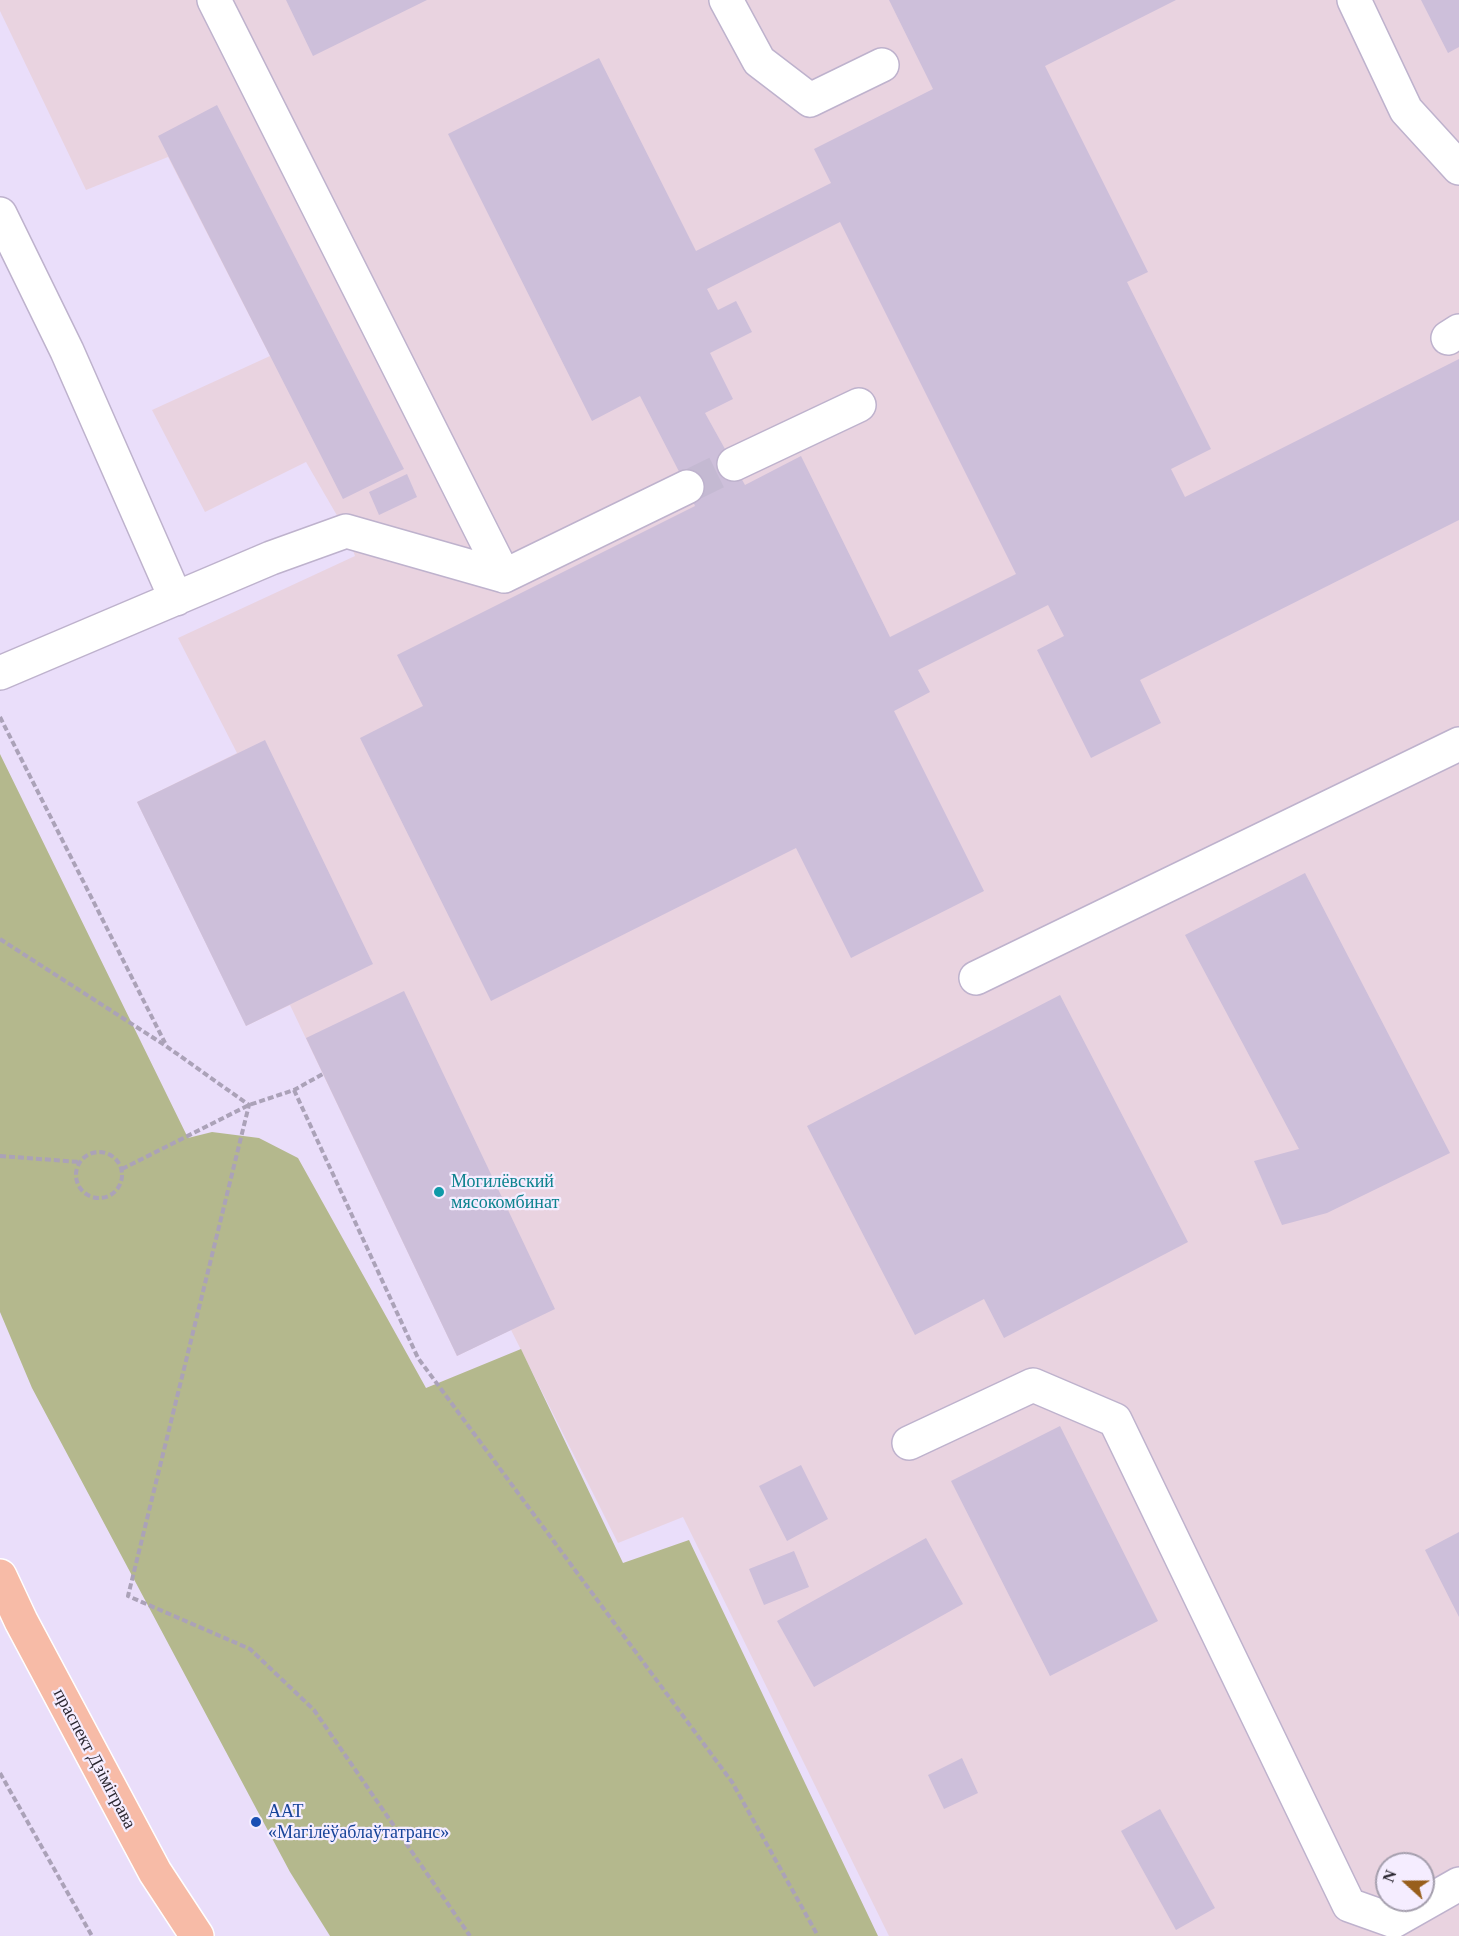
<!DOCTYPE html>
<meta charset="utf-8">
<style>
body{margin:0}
#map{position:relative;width:1459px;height:1936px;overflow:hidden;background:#eadefa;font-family:"Times New Roman",serif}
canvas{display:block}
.north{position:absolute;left:1375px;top:1852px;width:60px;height:60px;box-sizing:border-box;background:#f5edff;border:2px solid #a49ead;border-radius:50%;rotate:291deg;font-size:16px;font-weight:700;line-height:24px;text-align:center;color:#2b2731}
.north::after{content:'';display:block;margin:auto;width:21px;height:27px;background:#985f1c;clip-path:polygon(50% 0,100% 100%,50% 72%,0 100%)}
</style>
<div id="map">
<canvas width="1459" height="1936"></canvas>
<div class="north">N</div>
</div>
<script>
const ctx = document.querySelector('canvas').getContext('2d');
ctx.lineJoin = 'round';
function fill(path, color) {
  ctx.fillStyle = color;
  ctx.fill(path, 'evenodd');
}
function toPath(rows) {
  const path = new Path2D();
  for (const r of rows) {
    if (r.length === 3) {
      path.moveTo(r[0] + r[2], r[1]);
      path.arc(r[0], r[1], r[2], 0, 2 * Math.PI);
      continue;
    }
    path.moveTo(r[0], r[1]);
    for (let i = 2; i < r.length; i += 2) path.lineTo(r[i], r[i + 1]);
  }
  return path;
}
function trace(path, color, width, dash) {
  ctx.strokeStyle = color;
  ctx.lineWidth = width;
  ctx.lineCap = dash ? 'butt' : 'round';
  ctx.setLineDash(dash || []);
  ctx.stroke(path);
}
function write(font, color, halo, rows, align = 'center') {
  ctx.font = font + ' "Times New Roman",serif';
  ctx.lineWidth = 4.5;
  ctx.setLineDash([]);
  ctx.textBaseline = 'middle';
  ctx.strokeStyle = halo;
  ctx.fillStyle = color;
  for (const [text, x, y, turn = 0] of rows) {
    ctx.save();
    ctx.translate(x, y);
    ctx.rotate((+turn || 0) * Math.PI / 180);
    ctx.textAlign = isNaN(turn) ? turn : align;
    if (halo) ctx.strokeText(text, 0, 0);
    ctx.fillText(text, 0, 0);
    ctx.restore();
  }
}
const industrial = toPath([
 [0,0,1459,0,1459,1936,889,1936,683,1517,618,1543,511,1330,457,1356,290,1005,246,1026,137,802,237,753,178,638,355,556,346,531,306,462,205,512,152,410,270,356,168,157,86,190,0,11],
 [1387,1864,1423,1864,1423,1900,1387,1900]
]);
const green = toPath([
 [0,754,188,1138,212,1132,259,1138,298,1158,426,1388,521,1349,623,1563,689,1540,878,1936,330,1936,290,1872,32,1388,0,1312]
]);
const building = toPath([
 [286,0,427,0,313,56],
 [889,0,1176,0,1045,66,1148,272,1127,282,1211,449,1171,469,1185,497,1459,359,1459,520,1140,680,1161,723,1091,758,1037,650,1064,636,1048,605,918,670,930,692,894,711,984,891,851,958,796,848,491,1001,360,738,423,706,397,655,695,506,687,487,640,396,592,421,448,134,599,58,696,251,831,183,814,149,933,89],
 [840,222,1016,574,890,637,801,456,745,485,705,413,733,399,710,353,752,332,736,301,718,310,707,289],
 [1421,0,1459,0,1459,47,1448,53],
 [217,105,404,469,343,499,158,136],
 [407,474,417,497,379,515,369,492],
 [265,740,373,964,246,1026,137,802],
 [1305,873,1450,1153,1327,1213,1282,1225,1254,1161,1299,1149,1185,935],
 [404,991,555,1309,457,1356,306,1038],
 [1060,995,1188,1242,1004,1338,984,1299,915,1335,807,1126],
 [1060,1426,1158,1621,1050,1676,951,1481],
 [801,1465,828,1519,787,1541,759,1486],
 [1459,1532,1459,1617,1425,1550],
 [926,1538,963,1604,814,1687,777,1621],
 [794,1551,809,1587,764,1605,749,1569],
 [962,1758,978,1793,944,1809,928,1775],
 [1160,1809,1215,1908,1176,1930,1121,1831]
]);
const minorTunnel = toPath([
 [687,487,734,464]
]);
const path = toPath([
 [0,717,165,1043],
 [0,939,166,1046,249,1105,128,1596,250,1649,314,1710,470,1936],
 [294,1090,418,1358,732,1782,818,1936],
 [99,1175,23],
 [0,1156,80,1162],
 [122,1169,249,1105,294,1090,323,1074],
 [0,1773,92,1936]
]);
const minor = toPath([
 [214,0,504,576],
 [726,0,759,61,810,100,882,65],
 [1354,0,1406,110,1459,168],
 [0,214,67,351,176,599],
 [1448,338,1459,331],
 [734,464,859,405],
 [0,673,271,558,346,531,504,576,687,487],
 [976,978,1459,744],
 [909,1443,1033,1385,1115,1420,1349,1905,1394,1921,1459,1884]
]);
const major = toPath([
 [0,1576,21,1621,155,1872,197,1936]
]);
const markers = [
 [439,1192,6,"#0f9aa8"],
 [256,1822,6,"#1a4fb4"]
];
const cultureNames = [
 ["Могилёвский",451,1182],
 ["мясокомбинат",451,1203]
];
const streetNames = [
 ["праспект Дзімітрава",94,1759,62]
];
const transitNames = [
 ["ААТ",268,1812],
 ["«Магілёўаблаўтатранс»",268,1833]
];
fill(industrial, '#e9d3e0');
fill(green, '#b4b88d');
fill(building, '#cdbfda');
trace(minorTunnel, '#c4b9d2', 33, [33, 16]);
trace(minor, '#beb2cd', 36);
trace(major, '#fff', 36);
trace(path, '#aba2b8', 4, [6, 3]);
trace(minor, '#fff', 33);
trace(major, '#f7bba7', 33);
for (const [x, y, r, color] of markers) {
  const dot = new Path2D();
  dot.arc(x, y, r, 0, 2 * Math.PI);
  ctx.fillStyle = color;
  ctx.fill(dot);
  trace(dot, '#f5edff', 2);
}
write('18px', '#0d838f', '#f5edff', cultureNames, 'left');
write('18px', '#2b2731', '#f5edff', streetNames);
write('18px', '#164399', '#f5edff', transitNames, 'left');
</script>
